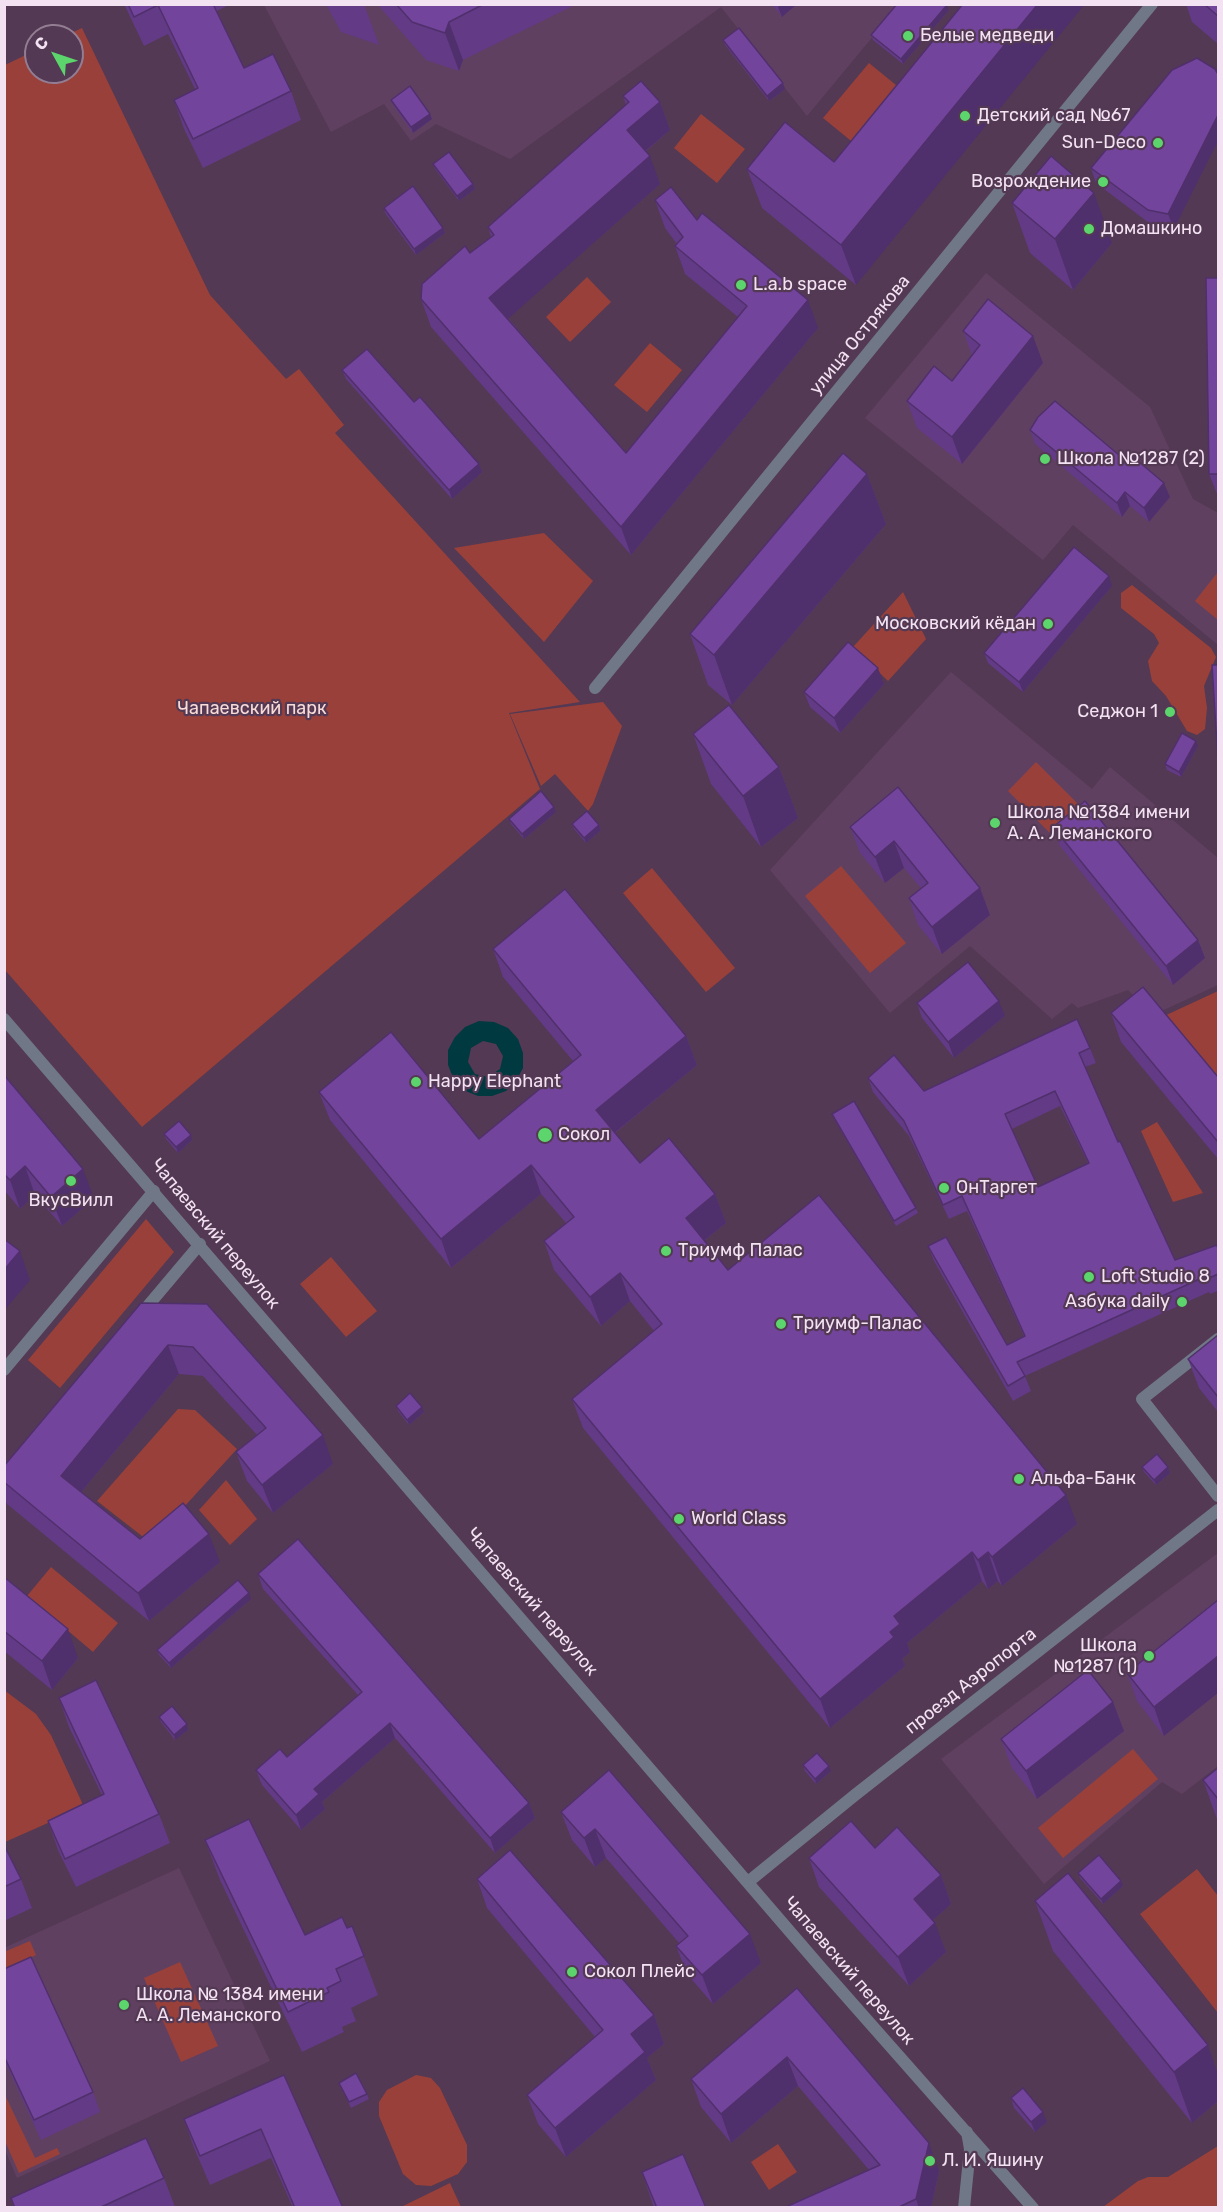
<!DOCTYPE html>
<meta charset="utf-8">
<style>
body{margin:0}
#map{position:relative;width:1223px;height:2212px;overflow:hidden;background:#533953;font-family:Rubik,sans-serif}
canvas{display:block}
.frame{position:absolute;inset:0;border:6px solid #f2e2f2;pointer-events:none}
.north{position:absolute;left:24px;top:24px;width:60px;height:60px;box-sizing:border-box;background:#533953;border:2px solid #937d93;border-radius:50%;rotate:310deg;font-size:16px;font-weight:700;line-height:24px;text-align:center;color:#f2e2f2}
.north::after{content:'';display:block;margin:auto;width:21px;height:27px;background:#5cd56d;clip-path:polygon(50% 0,100% 100%,50% 72%,0 100%)}
</style>
<div id="map">
<canvas width="1223" height="2212"></canvas>
<div class="frame"></div>
<div class="north">С</div>
</div>
<script>
const ctx = document.querySelector('canvas').getContext('2d');
ctx.lineJoin = 'round';
function fill(path, color) {
  ctx.fillStyle = color;
  ctx.fill(path, 'evenodd');
}
function toPath(rows) {
  const path = new Path2D();
  for (const r of rows) {
    path.moveTo(r[0], r[1]);
    for (let i = 2; i < r.length; i += 2) path.lineTo(r[i], r[i + 1]);
  }
  return path;
}
function trace(path, color, width, dash) {
  ctx.strokeStyle = color;
  ctx.lineWidth = width;
  ctx.lineCap = dash ? 'butt' : 'round';
  ctx.setLineDash(dash || []);
  ctx.stroke(path);
}
function write(font, color, halo, rows, align = 'center') {
  ctx.font = font + ' Rubik,sans-serif';
  ctx.lineWidth = 4.5;
  ctx.setLineDash([]);
  ctx.textBaseline = 'middle';
  ctx.strokeStyle = halo;
  ctx.fillStyle = color;
  for (const [text, x, y, turn = 0] of rows) {
    ctx.save();
    ctx.translate(x, y);
    ctx.rotate((+turn || 0) * Math.PI / 180);
    ctx.textAlign = isNaN(turn) ? turn : align;
    if (halo) ctx.strokeText(text, 0, 0);
    ctx.fillText(text, 0, 0);
    ctx.restore();
  }
}
const built = toPath([
 [264,5,899,5,807,116,721,7,510,159,436,124,411,141,384,104,331,132],
 [986,273,1150,407,1193,499,1218,513,1218,645,1073,525,1043,560,865,418],
 [951,672,1092,789,1110,767,1218,858,1218,985,1153,1015,1128,990,1078,1008,1072,1003,1052,1019,970,946,890,1013,770,870],
 [1218,1553,1218,1766,1182,1794,1162,1782,1044,1884,941,1759],
 [179,1868,270,2061,17,2178,5,2150,4,1948]
]);
const green = toPath([
 [82,28,210,295,286,379,299,369,344,425,335,433,580,702,509,713,540,789,142,1127,5,970,5,65,36,50,36,72,72,72,72,36,65,36],
 [869,63,907,94,861,149,823,118],
 [701,114,745,149,717,183,674,148],
 [587,277,611,302,570,342,546,317],
 [650,343,682,370,647,412,614,385],
 [544,533,593,581,544,642,454,548],
 [1218,572,1218,620,1195,601],
 [1132,585,1211,648,1216,657,1204,686,1207,708,1205,729,1197,735,1187,731,1166,696,1152,681,1148,661,1159,643,1154,634,1121,608,1121,593],
 [903,592,926,639,888,681,853,647],
 [603,702,622,726,593,804,588,811,555,774,541,786,510,714],
 [1036,762,1081,807,1053,836,1008,791],
 [841,866,906,943,870,973,805,896],
 [652,868,735,968,706,992,623,893],
 [1218,991,1218,1085,1162,1017],
 [1157,1122,1203,1193,1173,1202,1141,1131],
 [146,1219,174,1252,60,1388,28,1360],
 [331,1257,377,1311,346,1337,300,1284],
 [178,1409,195,1410,237,1449,151,1543,97,1501],
 [226,1480,257,1519,230,1545,199,1510],
 [51,1567,118,1623,93,1652,27,1596],
 [4,1690,36,1714,51,1735,84,1807,5,1842],
 [1133,1749,1158,1779,1063,1858,1038,1828],
 [1197,1869,1218,1896,1218,2013,1140,1914],
 [30,1941,36,1955,5,1970,4,1952],
 [180,1962,218,2046,181,2062,144,1978],
 [416,2075,431,2078,440,2088,467,2145,467,2162,458,2174,431,2186,416,2185,403,2174,379,2116,379,2102,387,2090],
 [4,2093,35,2158,57,2148,60,2154,19,2173,5,2141],
 [778,2144,797,2172,769,2190,751,2162],
 [1218,2146,1218,2207,1103,2207,1138,2181,1148,2177,1168,2177],
 [450,2183,461,2207,401,2207]
]);
const water = toPath([
 [479,1021,494,1022,508,1028,518,1039,523,1053,523,1068,516,1081,506,1091,492,1096,478,1096,463,1090,454,1080,448,1065,448,1050,455,1037,465,1027],
 [483,1041,496,1044,503,1056,500,1069,488,1077,475,1074,468,1062,471,1048]
]);
const minor = toPath([
 [595,688,1152,4],
 [141,1314,200,1244],
 [1218,1339,1142,1399,1218,1496],
 [4,1370,154,1191],
 [748,1882,855,1795,1218,1510]
]);
const tertiary = toPath([
 [4,1019,823,1970,1033,2208],
 [964,2208,970,2149,967,2132]
]);
const wall = toPath([
 [124,4,231,4,217,11,244,68,291,91,301,120,203,168,184,129,174,100,195,89,168,34,144,46],
 [326,4,364,4,379,45,341,32],
 [377,4,577,4,463,60,459,71,426,60],
 [772,4,797,4,782,17],
 [1186,4,1218,4,1218,44,1192,22],
 [949,10,903,64,873,40,871,35],
 [723,40,785,89,769,101,725,45],
 [1172,70,1174,229,1153,226,1096,183,1091,168],
 [623,96,660,102,670,130,646,151,660,184,508,318,626,453,738,317,685,274,675,246,677,244,665,228,655,200,697,220,818,328,631,555,431,327,421,299,470,253,491,237,488,227,626,105],
 [391,100,430,114,432,119,413,133,393,105],
 [834,162,856,285,762,208,747,169],
 [433,164,473,184,475,189,459,201,435,169],
 [1012,203,1112,243,1073,290,1030,253],
 [384,208,443,228,445,233,416,255,385,213],
 [1218,278,1218,494,1217,494,1209,474],
 [963,331,1043,363,962,464,917,428,907,401,952,381,972,355],
 [342,370,479,464,482,472,452,499,346,379],
 [1030,430,1126,461,1170,497,1149,522,1130,506,1122,517,1035,444],
 [867,474,886,524,732,705,708,685,690,634],
 [1112,586,1023,692,988,663,984,653],
 [884,684,840,733,810,707,804,692],
 [693,734,779,767,798,818,761,847,711,784],
 [1198,746,1181,777,1167,770,1165,764],
 [898,787,980,888,990,915,942,954,918,925,909,898,921,888,904,868,885,883,860,853,850,827],
 [556,812,524,839,511,824,509,819],
 [572,824,599,825,601,830,586,843,574,829],
 [1053,827,1198,940,1205,958,1173,985,1060,846],
 [493,949,686,1036,697,1065,615,1133,640,1163,715,1194,726,1223,704,1241,728,1270,1077,1524,1002,1586,998,1581,988,1589,982,1581,907,1643,910,1652,902,1659,905,1666,830,1728,583,1428,572,1399,654,1331,630,1301,601,1326,554,1270,544,1241,566,1223,541,1194,451,1268,330,1120,319,1092,479,1139,573,1061,503,977],
 [917,1003,1005,1016,954,1058,922,1018],
 [1111,1013,1218,1077,1218,1159,1121,1042],
 [1090,1048,1096,1063,1085,1067,1118,1142,1175,1260,1218,1249,1218,1291,1210,1294,1209,1292,1025,1376,1031,1391,1013,1401,934,1261,928,1246,1007,1345,1024,1336,967,1211,949,1219,909,1136,873,1092,868,1078,924,1091],
 [1060,1106,1088,1163,1038,1187,1012,1129],
 [4,1075,94,1198,62,1226,35,1195,20,1209,4,1190],
 [832,1114,916,1208,918,1213,896,1226,834,1119],
 [164,1134,192,1140,178,1153,166,1139],
 [141,1303,333,1464,273,1513,247,1481,236,1452,257,1435,203,1376,179,1374,81,1492,140,1539,220,1562,149,1621,7,1504,4,1497,4,1466],
 [1218,1335,1218,1412,1199,1388,1188,1359],
 [396,1406,424,1412,409,1425,398,1411],
 [1142,1467,1168,1467,1170,1473,1156,1485,1144,1472],
 [258,1574,529,1803,535,1818,495,1853,395,1738,322,1802,325,1809,301,1830,262,1785,256,1770,287,1757,358,1695,263,1589],
 [4,1577,78,1658,52,1690,4,1651],
 [251,1599,171,1668,159,1655,157,1650],
 [1218,1600,1164,1736,1137,1701,1127,1673],
 [59,1698,159,1814,170,1843,76,1887,58,1850,48,1821,102,1795,69,1727],
 [1113,1702,1124,1731,1037,1799,1012,1768,1001,1739],
 [159,1717,188,1730,175,1740,161,1722],
 [803,1765,831,1771,816,1784,805,1771],
 [1218,1768,1218,1822,1203,1780],
 [609,1770,761,1963,713,2004,687,1974,676,1946,679,1943,606,1858,595,1867,572,1840,561,1812],
 [205,1840,305,1935,347,1928,352,1926,378,1995,351,2008,356,2021,342,2027,344,2032,302,2052,220,1880],
 [4,1845,21,1879,32,1908,4,1921],
 [875,1848,941,1875,951,1904,933,1920,946,1952,909,1986,819,1887,809,1858],
 [1078,1873,1123,1886,1103,1904,1080,1878],
 [477,1879,654,2015,664,2044,647,2058,656,2080,566,2157,538,2124,527,2095,595,2037,487,1908],
 [1035,1901,1218,2075,1218,2101,1192,2123,1053,1951],
 [4,1969,93,2092,100,2112,41,2140,4,2060],
 [797,1988,939,2171,931,2208,788,2208,869,2170,798,2086,731,2143,701,2107,691,2079],
 [284,2075,343,2208,293,2208,271,2158,210,2185,194,2148,184,2119],
 [339,2083,367,2094,369,2099,351,2108],
 [1011,2098,1047,2122,1035,2132,1014,2108],
 [642,2172,706,2208,654,2208],
 [164,2178,175,2207,14,2208,11,2198]
]);
const shadedWall = toPath([
 [781,4,797,4,782,17,778,7],
 [1038,4,1085,4,856,285,841,245],
 [947,5,949,10,903,64,901,59],
 [449,22,463,60,459,71,445,33],
 [783,83,785,89,769,101,767,96],
 [660,102,670,130,637,158,627,130],
 [430,114,432,119,413,133,411,127],
 [1218,115,1218,141,1174,229,1168,214],
 [650,156,660,184,500,326,489,298],
 [473,184,475,189,459,201,457,196],
 [1094,193,1112,243,1073,290,1055,239],
 [443,228,445,233,416,255,414,249],
 [808,300,818,328,631,555,621,527],
 [1033,336,1043,363,962,464,952,437],
 [479,464,482,472,452,499,449,490],
 [867,474,886,524,732,705,714,655],
 [1164,483,1170,497,1149,522,1144,508],
 [1125,492,1130,506,1122,517,1117,503],
 [1109,576,1112,586,1023,692,1019,682],
 [878,668,884,684,840,733,834,718],
 [1196,741,1198,746,1181,777,1179,772],
 [779,767,798,818,761,847,743,796],
 [554,807,556,812,524,839,522,834],
 [599,825,601,830,586,843,584,838],
 [894,841,904,868,885,883,875,857],
 [980,888,990,915,942,954,932,927],
 [1198,940,1205,958,1173,985,1166,966],
 [999,1001,1005,1016,954,1058,948,1042],
 [686,1036,697,1065,607,1139,596,1110],
 [191,1135,192,1140,178,1153,176,1147],
 [531,1165,541,1194,451,1268,441,1239],
 [25,1166,35,1195,20,1209,10,1180],
 [83,1169,94,1198,62,1226,51,1197],
 [715,1194,726,1223,696,1247,686,1218],
 [20,1251,30,1280,4,1311,4,1270],
 [620,1273,630,1301,601,1326,590,1297],
 [168,1345,179,1374,71,1504,61,1476],
 [422,1407,424,1412,409,1425,407,1420],
 [323,1435,333,1464,273,1513,262,1485],
 [1168,1467,1170,1473,1156,1485,1154,1480],
 [1066,1495,1077,1524,1002,1586,992,1557],
 [209,1534,220,1562,149,1621,138,1593],
 [972,1552,982,1581,907,1643,910,1652,902,1659,905,1666,830,1728,820,1699,890,1632,894,1616],
 [988,1552,998,1581,988,1589,978,1560],
 [249,1593,251,1599,171,1668,169,1663],
 [68,1629,78,1658,52,1690,42,1661],
 [1218,1656,1218,1693,1164,1736,1154,1707],
 [1113,1702,1124,1731,1037,1799,1026,1771],
 [390,1723,395,1738,322,1802,325,1809,301,1830,296,1815,314,1789],
 [187,1724,188,1730,175,1740,174,1735],
 [829,1766,831,1771,816,1784,815,1779],
 [529,1803,535,1818,495,1853,490,1838],
 [595,1829,606,1858,595,1867,584,1838],
 [941,1875,951,1904,924,1928,914,1899],
 [1121,1881,1123,1886,1103,1904,1101,1899],
 [935,1923,946,1952,909,1986,898,1957],
 [750,1934,761,1963,713,2004,702,1975],
 [654,2015,664,2044,647,2058,656,2080,566,2157,555,2128,631,2034],
 [1208,2045,1218,2075,1218,2101,1192,2123,1174,2072],
 [787,2057,798,2086,731,2143,721,2114],
 [1043,2112,1047,2122,1035,2132,1031,2122],
 [929,2143,939,2171,931,2208,919,2208,916,2199]
]);
const building = toPath([
 [128,4,213,4,244,68,273,54,291,91,193,139,174,100,198,88,158,5,134,17,128,4],
 [396,4,484,4,449,22,445,33,412,22,396,4],
 [897,4,947,5,901,59,871,35,897,4],
 [963,4,1038,4,841,245,747,169,785,122,834,162,963,4],
 [1204,4,1218,4,1218,16,1204,4],
 [739,28,783,83,767,96,723,40,739,28],
 [1197,58,1215,69,1218,74,1218,115,1168,214,1148,210,1091,168,1172,70,1197,58],
 [641,81,660,102,627,130,650,156,489,298,626,453,747,306,675,246,683,237,655,200,671,187,697,220,702,213,808,300,621,527,421,299,422,284,465,246,470,253,494,235,488,227,629,102,623,96,641,81],
 [410,86,430,114,411,127,391,100,410,86],
 [449,152,473,184,457,196,433,164,449,152],
 [1051,156,1094,193,1055,239,1012,203,1051,156],
 [413,186,443,228,414,249,384,208,413,186],
 [1206,278,1218,278,1218,474,1209,474,1206,278],
 [988,299,1033,336,952,437,907,401,934,366,952,381,980,345,963,331,988,299],
 [367,349,414,402,420,397,479,464,449,490,342,370,367,349],
 [1055,401,1126,461,1131,455,1164,483,1144,508,1125,492,1117,503,1030,430,1038,417,1055,401],
 [843,453,867,474,714,655,690,634,843,453],
 [1074,547,1109,576,1019,682,984,653,1074,547],
 [848,642,878,668,834,718,804,692,848,642],
 [1212,665,1218,665,1218,761,1212,665],
 [729,705,779,767,743,796,693,734,729,705],
 [1182,733,1196,741,1179,772,1165,764,1182,733],
 [898,787,980,888,932,927,909,898,928,883,894,841,875,857,850,827,898,787],
 [541,791,554,807,522,834,509,819,541,791],
 [1085,801,1198,940,1166,966,1053,827,1085,801],
 [587,811,599,825,584,838,572,824,587,811],
 [565,889,686,1036,596,1110,640,1163,669,1138,715,1194,686,1218,728,1270,819,1195,1066,1495,992,1557,988,1552,978,1560,972,1552,894,1616,900,1624,890,1632,894,1637,820,1699,572,1399,662,1324,620,1273,590,1297,544,1241,574,1217,531,1165,441,1239,319,1092,391,1032,479,1139,581,1055,493,949,565,889],
 [968,962,999,1001,948,1042,917,1003,968,962],
 [1143,987,1218,1077,1218,1142,1111,1013,1143,987],
 [1077,1019,1090,1048,1079,1053,1118,1142,1120,1141,1175,1260,1217,1245,1218,1249,1218,1274,1205,1280,1204,1277,1017,1362,1025,1376,1008,1386,928,1246,946,1237,1007,1345,1025,1336,962,1196,943,1205,904,1121,868,1078,894,1055,924,1091,1077,1019],
 [1055,1091,1089,1163,1038,1187,1005,1114,1055,1091],
 [4,1075,83,1169,51,1197,25,1166,10,1180,4,1174,4,1075],
 [854,1101,916,1208,894,1221,832,1114,854,1101],
 [179,1121,191,1135,176,1147,164,1134,179,1121],
 [4,1239,20,1251,4,1270,4,1239],
 [141,1303,207,1304,323,1435,262,1485,236,1452,266,1428,193,1347,168,1345,61,1476,140,1539,183,1503,209,1534,138,1593,4,1482,4,1466,141,1303],
 [1218,1335,1218,1397,1188,1359,1218,1335],
 [410,1393,422,1407,407,1420,396,1406,410,1393],
 [1157,1454,1168,1467,1154,1480,1142,1467,1157,1454],
 [298,1539,529,1803,490,1838,390,1723,314,1789,319,1794,296,1815,256,1770,280,1749,287,1757,362,1692,258,1574,298,1539],
 [4,1577,68,1629,42,1661,4,1631,4,1577],
 [238,1580,249,1593,169,1663,157,1650,238,1580],
 [1218,1600,1218,1656,1154,1707,1127,1673,1218,1600],
 [1088,1670,1113,1702,1026,1771,1001,1739,1088,1670],
 [96,1680,159,1814,65,1859,48,1821,104,1794,59,1698,96,1680],
 [172,1706,187,1724,174,1735,159,1717,172,1706],
 [817,1753,829,1766,815,1779,803,1765,817,1753],
 [1218,1768,1218,1799,1203,1780,1218,1768],
 [609,1770,750,1934,702,1975,676,1946,688,1936,595,1829,584,1838,561,1812,609,1770],
 [249,1819,305,1935,342,1917,347,1928,352,1926,364,1956,336,1969,341,1981,327,1988,329,1992,288,2012,205,1840,249,1819],
 [851,1821,875,1848,897,1827,941,1875,914,1899,935,1923,898,1957,809,1858,851,1821],
 [4,1845,21,1879,4,1887,4,1845],
 [510,1850,654,2015,631,2034,645,2052,555,2128,527,2095,603,2030,477,1879,510,1850],
 [1099,1855,1121,1881,1101,1899,1078,1873,1099,1855],
 [1068,1873,1208,2045,1174,2072,1035,1901,1068,1873],
 [31,1957,93,2092,34,2120,4,2056,4,1969,31,1957],
 [797,1988,929,2143,916,2199,897,2208,788,2208,788,2206,880,2165,787,2057,721,2114,691,2079,797,1988],
 [356,2073,367,2094,349,2102,339,2083,356,2073],
 [284,2075,343,2208,295,2208,261,2129,200,2156,184,2119,284,2075],
 [1023,2088,1043,2112,1031,2122,1011,2098,1023,2088],
 [146,2138,164,2178,99,2208,15,2208,11,2198,146,2138],
 [683,2154,706,2208,657,2208,642,2172,683,2154]
]);
const markers = [
 [908,36,6,"#5cd56d"],
 [965,116,6,"#5cd56d"],
 [1158,143,6,"#5cd56d"],
 [1103,182,6,"#5cd56d"],
 [1089,229,6,"#5cd56d"],
 [741,285,6,"#5cd56d"],
 [1045,459,6,"#5cd56d"],
 [1048,624,6,"#5cd56d"],
 [1170,712,6,"#5cd56d"],
 [995,823,6,"#5cd56d"],
 [416,1082,6,"#5cd56d"],
 [545,1135,8,"#5cd56d"],
 [71,1181,6,"#5cd56d"],
 [944,1188,6,"#5cd56d"],
 [666,1251,6,"#5cd56d"],
 [1089,1277,6,"#5cd56d"],
 [1182,1302,6,"#5cd56d"],
 [781,1324,6,"#5cd56d"],
 [1019,1479,6,"#5cd56d"],
 [679,1519,6,"#5cd56d"],
 [1149,1656,6,"#5cd56d"],
 [572,1972,6,"#5cd56d"],
 [124,2005,6,"#5cd56d"],
 [930,2161,6,"#5cd56d"]
];
const poiNames = [
 ["Белые медведи",920,36],
 ["Детский сад №67",977,116],
 ["Sun-Deco",1146,143,"right"],
 ["Возрождение",1091,182,"right"],
 ["Домашкино",1101,229],
 ["L.a.b space",753,285],
 ["Школа №1287 (2)",1057,459],
 ["Московский кёдан",1036,624,"right"],
 ["Седжон 1",1158,712,"right"],
 ["Школа №1384 имени",1007,813],
 ["А. А. Леманского",1007,834],
 ["Happy Elephant",428,1082],
 ["Сокол",558,1135],
 ["ОнТаргет",956,1188],
 ["ВкусВилл",71,1201,"center"],
 ["Триумф Палас",678,1251],
 ["Loft Studio 8",1101,1277],
 ["Азбука daily",1170,1302,"right"],
 ["Триумф-Палас",793,1324],
 ["Альфа-Банк",1031,1479],
 ["World Class",691,1519],
 ["Школа",1137,1646,"right"],
 ["№1287 (1)",1137,1667,"right"],
 ["Сокол Плейс",584,1972],
 ["Школа № 1384 имени",136,1995],
 ["А. А. Леманского",136,2016],
 ["Л. И. Яшину",942,2161]
];
const streetNames = [
 ["улица Острякова",860,335,-51],
 ["Чапаевский переулок",215,1234,50],
 ["Чапаевский переулок",532,1602,49],
 ["проезд Аэропорта",971,1681,-38],
 ["Чапаевский переулок",849,1971,49]
];
const parkNames = [
 ["Чапаевский парк",252,709]
];
fill(built, '#604060');
fill(green, '#99403a');
fill(water, '#003a40');
trace(minor, '#707786', 12);
trace(tertiary, '#707786', 12);
fill(wall, '#623a85');
fill(shadedWall, '#50306c');
fill(building, '#72449b');
trace(building, '#50306c', 1.5);
for (const [x, y, r, color] of markers) {
  const dot = new Path2D();
  dot.arc(x, y, r, 0, 2 * Math.PI);
  ctx.fillStyle = color;
  ctx.fill(dot);
  trace(dot, '#533953', 2);
}
write('18px', '#f2e2f2', '#533953', poiNames, 'left');
write('18px', '#f2e2f2', '#533953', streetNames);
write('18px', '#f8dad7', '#533953', parkNames);
</script>
